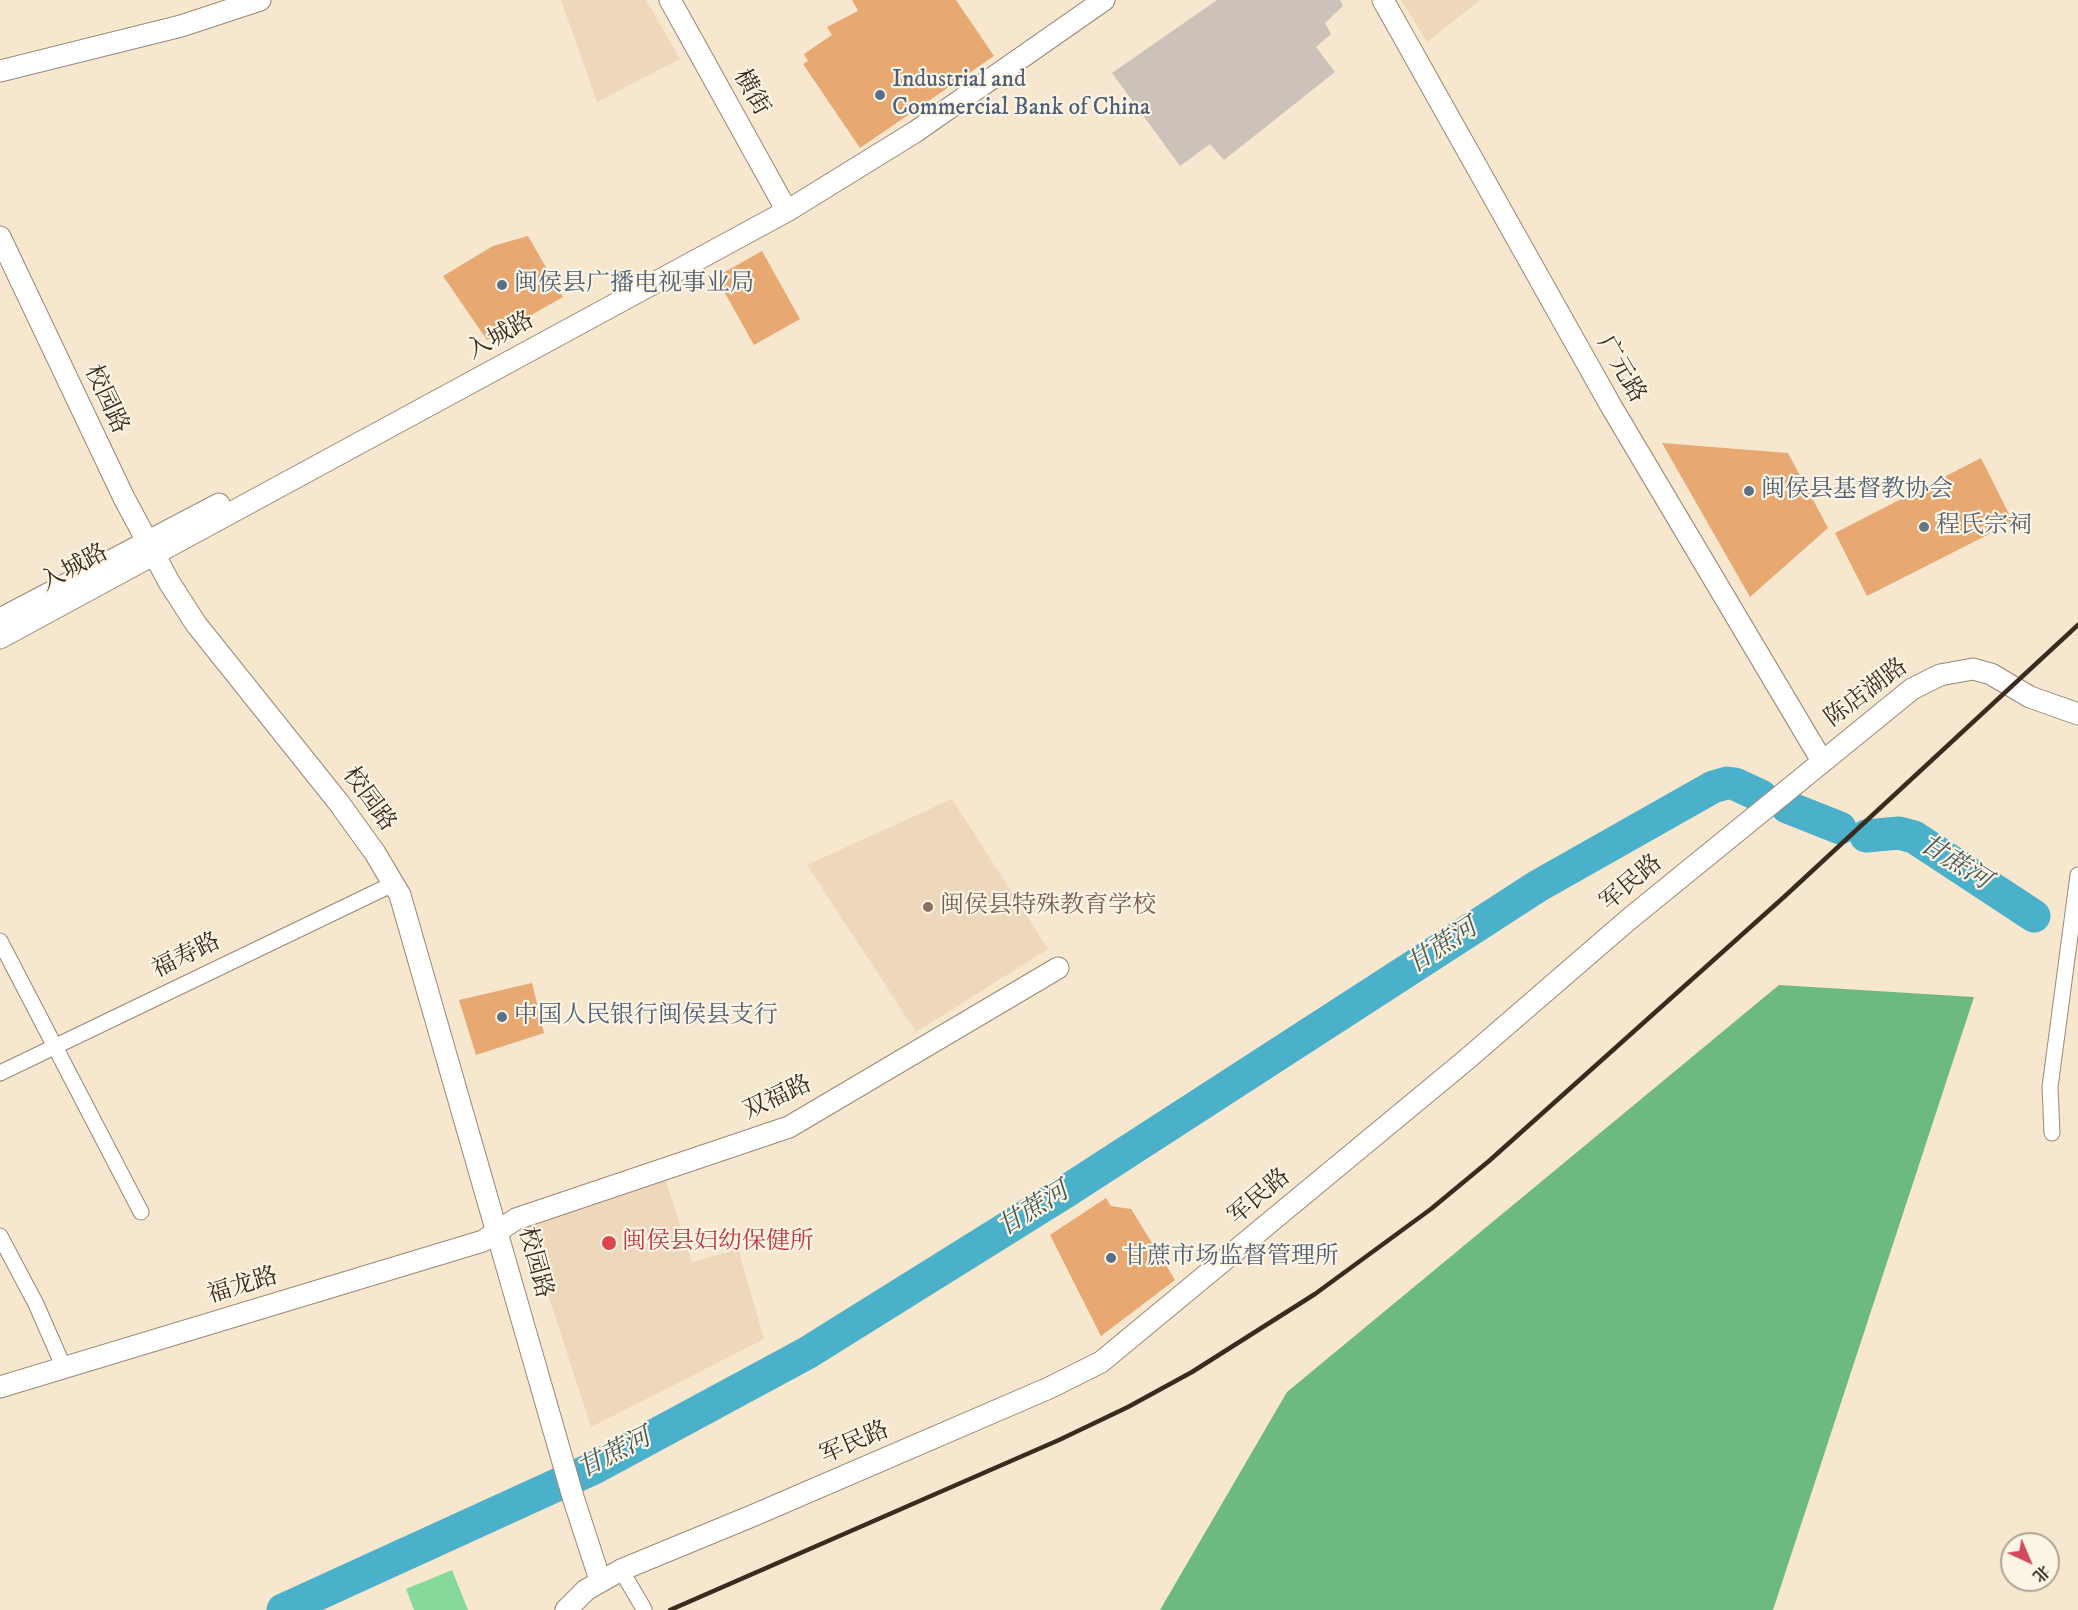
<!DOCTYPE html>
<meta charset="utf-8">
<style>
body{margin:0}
#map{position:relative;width:2078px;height:1610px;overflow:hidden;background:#f6e7ce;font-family:"IM FELL DW Pica","Noto Serif SC",serif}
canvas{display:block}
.north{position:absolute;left:2000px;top:1532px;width:60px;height:60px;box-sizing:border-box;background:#fcf5e5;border:2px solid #afa495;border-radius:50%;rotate:136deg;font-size:16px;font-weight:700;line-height:24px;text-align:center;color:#3b2a1e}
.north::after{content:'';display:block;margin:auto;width:21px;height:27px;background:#d1495b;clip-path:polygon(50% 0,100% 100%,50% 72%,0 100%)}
</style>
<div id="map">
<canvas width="2078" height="1610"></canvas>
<div class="north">北</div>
</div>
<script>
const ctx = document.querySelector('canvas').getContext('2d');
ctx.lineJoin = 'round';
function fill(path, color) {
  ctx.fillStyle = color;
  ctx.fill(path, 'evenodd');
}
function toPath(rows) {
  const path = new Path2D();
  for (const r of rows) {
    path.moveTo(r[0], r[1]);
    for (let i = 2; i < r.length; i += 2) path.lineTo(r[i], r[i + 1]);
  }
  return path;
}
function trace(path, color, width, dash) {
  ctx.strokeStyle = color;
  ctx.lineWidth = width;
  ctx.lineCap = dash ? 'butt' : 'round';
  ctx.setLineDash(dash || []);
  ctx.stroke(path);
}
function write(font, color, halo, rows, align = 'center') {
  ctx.font = font + ' "IM FELL DW Pica","Noto Serif SC",serif';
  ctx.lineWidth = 4.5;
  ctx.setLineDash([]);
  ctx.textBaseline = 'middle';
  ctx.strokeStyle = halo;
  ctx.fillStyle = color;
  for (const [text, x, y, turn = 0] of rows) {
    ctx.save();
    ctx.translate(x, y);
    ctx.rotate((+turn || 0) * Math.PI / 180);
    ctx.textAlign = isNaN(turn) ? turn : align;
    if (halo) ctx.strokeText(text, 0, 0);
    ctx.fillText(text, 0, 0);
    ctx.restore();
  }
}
const built = toPath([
 [561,0,646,0,680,59,597,102],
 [1401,0,1480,0,1427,42],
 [952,799,1048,949,916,1032,807,865],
 [665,1178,692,1262,738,1249,764,1339,591,1427,525,1223]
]);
const industrial = toPath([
 [1217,0,1340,0,1343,6,1325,23,1331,34,1316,47,1335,72,1224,160,1210,144,1180,166,1112,73]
]);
const green = toPath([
 [452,1570,468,1610,414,1610,406,1589]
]);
const forest = toPath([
 [1779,985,1974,997,1773,1610,1160,1610,1287,1392]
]);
const river = toPath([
 [1787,807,1840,828],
 [1866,836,1899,833,1914,837,2034,916],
 [283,1610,594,1468,807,1353,1065,1192,1538,886,1713,787,1727,783,1735,784,1761,796]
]);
const building = toPath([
 [852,0,956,0,994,56,860,148,803,64,808,61,804,54,832,35,827,27,858,11],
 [528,236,563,297,487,340,443,276,493,246],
 [762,251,800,319,754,345,716,277],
 [1662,443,1788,453,1828,528,1750,597],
 [1981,458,2013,522,1867,596,1835,533],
 [532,983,544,1033,476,1055,459,1000],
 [1106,1198,1111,1206,1131,1209,1175,1280,1101,1336,1050,1235]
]);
const street = toPath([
 [0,941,141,1212],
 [0,1073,395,883],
 [2052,1133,2050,1087,2078,875],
 [0,1236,36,1304,64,1368],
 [621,1570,644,1609]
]);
const secondary = toPath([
 [670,0,787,211],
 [1383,0,1611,406,1822,761],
 [0,71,181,26,260,0],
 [0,237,124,498,169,582,196,624,339,803,375,853,400,895,573,1497,600,1580],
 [0,619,219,504],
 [0,638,787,211,915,132,1104,0],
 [0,1387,483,1241,516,1219,789,1127,1058,968],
 [566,1610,586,1590,621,1570,752,1516,1049,1388,1101,1362,1466,1060,1628,920,1912,689,1940,675,1973,669,1991,674,2030,697,2078,714]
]);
const rail = toPath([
 [670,1610,1059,1440,1128,1407,1192,1372,1315,1294,1431,1209,1489,1161,1784,897,2078,625]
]);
const markers = [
 [880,95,6,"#5c6f8a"],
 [502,285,6,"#5c6f8a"],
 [1749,491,6,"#5c6f8a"],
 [1924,527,6,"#6b7280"],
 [928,907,6,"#8d6e63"],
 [502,1017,6,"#5c6f8a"],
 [609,1243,8,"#e0444e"],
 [1111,1258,6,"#5c6f8a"]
];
const serviceNames = [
 ["Industrial and",892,81],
 ["Commercial Bank of China",892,109],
 ["闽侯县广播电视事业局",514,285],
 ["闽侯县基督教协会",1761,491],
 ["中国人民银行闽侯县支行",514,1017],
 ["甘蔗市场监督管理所",1123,1258]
];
const streetNames = [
 ["横街",750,93,61],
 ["入城路",501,337,-29],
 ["广元路",1620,370,60],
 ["校园路",105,400,65],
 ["入城路",75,569,-28],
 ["陈店湖路",1867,694,-37],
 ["校园路",368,800,54],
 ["军民路",1632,884,-40],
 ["福寿路",187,957,-26],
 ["双福路",778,1099,-25],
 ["军民路",1260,1198,-40],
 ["校园路",534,1263,75],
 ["福龙路",243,1287,-17],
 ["军民路",855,1444,-23]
];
const worshipNames = [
 ["程氏宗祠",1936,527]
];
const educationNames = [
 ["闽侯县特殊教育学校",940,907]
];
const healthNames = [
 ["闽侯县妇幼保健所",622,1243]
];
const waterNames = [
 ["甘蔗河",1954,864,32],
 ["甘蔗河",1443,948,-33],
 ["甘蔗河",1034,1211,-32],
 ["甘蔗河",615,1455,-27]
];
fill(built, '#eed7bb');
fill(industrial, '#ccc2b9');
fill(green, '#85d99a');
fill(forest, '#6cb982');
trace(river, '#4bb0ca', 33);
fill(building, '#e8a872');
trace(street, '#988876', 17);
trace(secondary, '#988876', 23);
trace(street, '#fff', 15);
trace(secondary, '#fff', 21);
trace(rail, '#3b2a1e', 4.5);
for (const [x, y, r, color] of markers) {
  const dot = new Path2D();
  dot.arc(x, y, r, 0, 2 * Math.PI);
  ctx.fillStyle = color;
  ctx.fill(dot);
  trace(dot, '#fcf5e5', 2);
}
write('24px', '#4e5e75', '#fcf5e5', serviceNames, 'left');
write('24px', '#3b2a1e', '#fcf5e5', streetNames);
write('24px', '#5b616d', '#fcf5e5', worshipNames, 'left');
write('24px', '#785e54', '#fcf5e5', educationNames, 'left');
write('24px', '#be3a42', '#fcf5e5', healthNames, 'left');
write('italic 26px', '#41595a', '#fcf5e5', waterNames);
</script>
